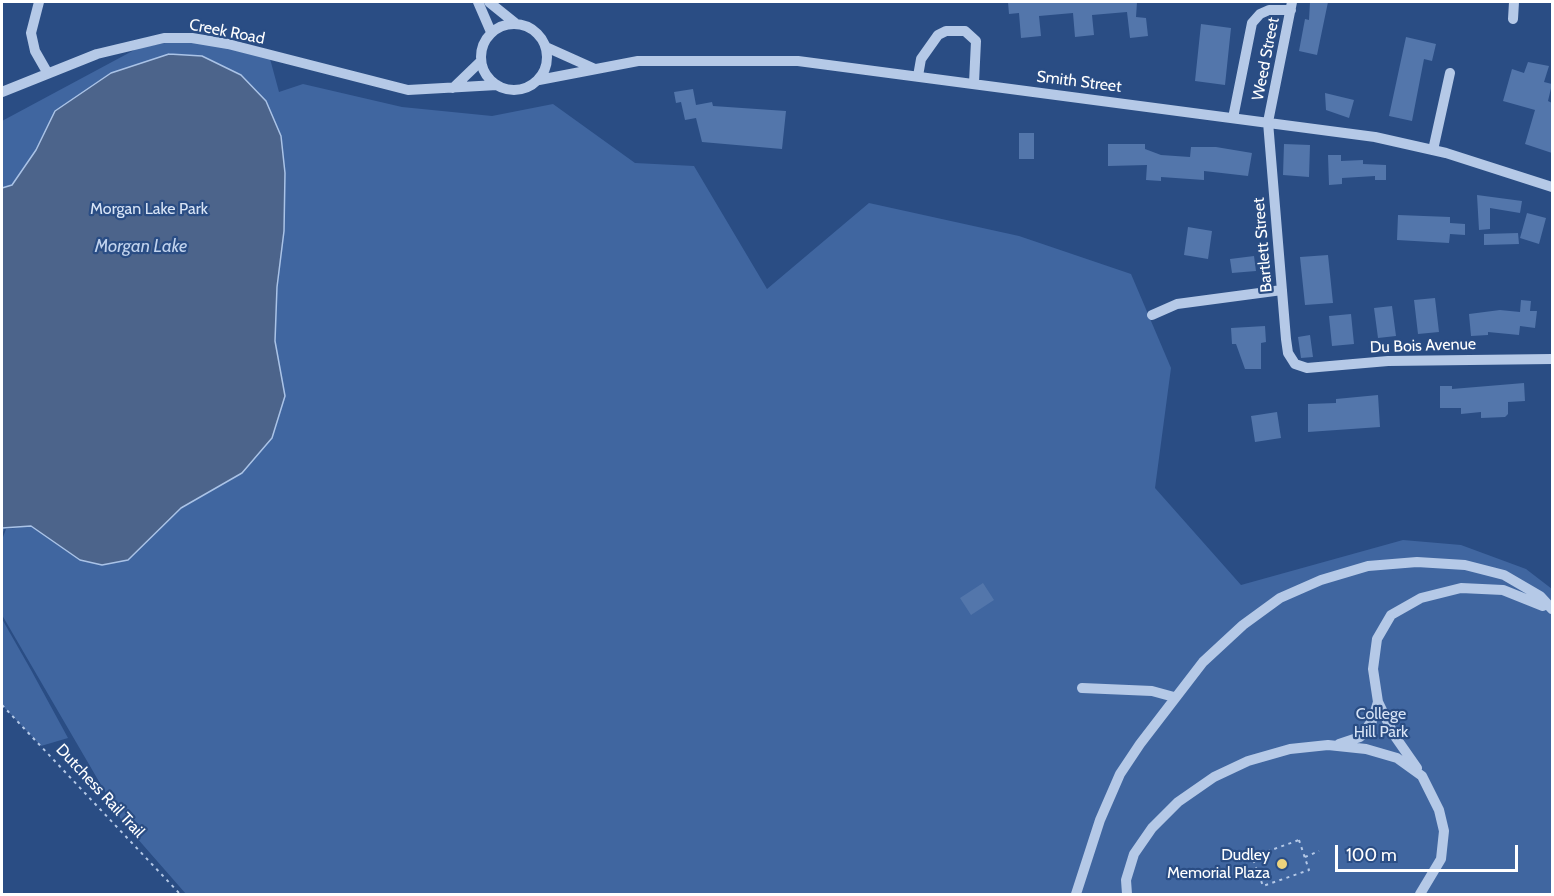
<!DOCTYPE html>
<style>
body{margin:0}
#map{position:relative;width:1554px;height:896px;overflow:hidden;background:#2a4d84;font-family:Cabin,sans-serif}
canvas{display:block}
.frame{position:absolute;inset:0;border:3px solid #fff;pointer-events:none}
.scale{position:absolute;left:1335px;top:845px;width:183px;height:27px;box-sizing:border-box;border:3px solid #fff;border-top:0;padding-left:8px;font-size:18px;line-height:21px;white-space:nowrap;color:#fff;-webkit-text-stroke:4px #2a4d84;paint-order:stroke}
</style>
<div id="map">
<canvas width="1554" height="896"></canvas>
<div class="frame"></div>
<div class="scale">100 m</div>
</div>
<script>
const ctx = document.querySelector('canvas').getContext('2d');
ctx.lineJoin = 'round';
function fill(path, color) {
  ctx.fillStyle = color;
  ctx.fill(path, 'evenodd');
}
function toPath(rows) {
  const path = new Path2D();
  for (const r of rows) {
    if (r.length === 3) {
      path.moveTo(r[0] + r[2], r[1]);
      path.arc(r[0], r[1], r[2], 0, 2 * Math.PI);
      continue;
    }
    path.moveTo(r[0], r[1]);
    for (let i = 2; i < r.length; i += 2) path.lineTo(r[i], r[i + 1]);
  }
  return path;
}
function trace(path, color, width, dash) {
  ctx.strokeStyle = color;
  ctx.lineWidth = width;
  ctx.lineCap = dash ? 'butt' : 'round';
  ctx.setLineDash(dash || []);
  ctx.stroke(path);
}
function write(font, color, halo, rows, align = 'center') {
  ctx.font = font + ' Cabin,sans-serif';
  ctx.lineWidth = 4.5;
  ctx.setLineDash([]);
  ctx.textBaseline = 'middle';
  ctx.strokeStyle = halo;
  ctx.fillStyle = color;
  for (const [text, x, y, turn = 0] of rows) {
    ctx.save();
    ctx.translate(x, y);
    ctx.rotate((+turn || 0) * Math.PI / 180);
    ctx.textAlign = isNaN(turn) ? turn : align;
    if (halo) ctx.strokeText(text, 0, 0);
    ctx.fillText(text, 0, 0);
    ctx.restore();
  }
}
const green = toPath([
 [192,38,269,55,279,92,303,84,402,107,492,116,553,104,635,163,694,166,767,289,869,203,1019,236,1131,274,1171,368,1155,488,1241,585,1403,540,1461,545,1526,569,1552,589,1552,894,186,894,122,821,2,615,2,540,6,529,16,528,5,527,2,535,2,121,138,48],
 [2,619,31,670,68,738,41,746,2,705]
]);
const water = toPath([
 [169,54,202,56,241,75,266,101,281,136,285,173,284,231,277,287,275,341,285,396,272,438,242,473,181,508,128,560,102,565,80,560,31,526,2,528,2,188,12,185,36,150,55,111,111,73,169,54]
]);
const building = toPath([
 [1008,2,1137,2,1136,17,1146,18,1148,36,1130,38,1127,12,1092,15,1094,35,1075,37,1073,13,1039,16,1041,36,1021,38,1019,13,1009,14],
 [1310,2,1328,2,1317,55,1299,51,1305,19,1309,20],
 [1201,24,1231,28,1225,85,1195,81],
 [1406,37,1436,44,1432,61,1424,59,1412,121,1389,116],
 [1528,62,1549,66,1544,82,1552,84,1548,101,1552,103,1552,153,1525,144,1535,110,1503,101,1512,69,1524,73],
 [693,89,696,105,712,102,713,106,786,111,782,149,702,142,696,118,685,120,681,102,676,103,674,92],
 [1325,93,1354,100,1349,118,1326,110],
 [1019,133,1034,133,1034,159,1019,159],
 [1108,144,1145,144,1145,149,1161,155,1190,157,1191,147,1216,147,1252,153,1248,176,1204,171,1204,180,1161,177,1161,181,1146,180,1147,165,1108,166],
 [1284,144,1310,145,1309,177,1283,175],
 [1328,155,1341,155,1341,161,1363,160,1363,164,1386,165,1386,180,1375,180,1375,176,1342,178,1342,184,1329,185],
 [1477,195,1522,201,1520,213,1490,208,1490,229,1479,230],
 [1527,213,1546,218,1539,244,1520,238],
 [1398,215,1450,217,1450,223,1465,224,1465,235,1450,234,1449,243,1397,240],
 [1188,227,1212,231,1208,259,1184,255],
 [1518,233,1519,244,1484,245,1484,234],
 [1328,255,1333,303,1305,305,1300,257],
 [1254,256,1256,271,1232,273,1230,259],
 [1435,298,1439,332,1418,334,1414,300],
 [1521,300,1531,301,1530,311,1537,311,1535,328,1520,326,1519,335,1488,332,1488,335,1471,336,1469,314,1500,310,1520,312],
 [1392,306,1396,336,1378,338,1374,308],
 [1351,314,1354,344,1332,346,1329,316],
 [1265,326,1266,342,1261,343,1261,369,1245,369,1236,344,1232,344,1231,328],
 [1310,335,1313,357,1301,358,1298,337],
 [1524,383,1525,401,1508,402,1508,414,1505,417,1481,418,1481,412,1461,414,1461,408,1440,408,1440,386,1452,386,1452,389],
 [1378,395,1380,427,1308,432,1308,404,1336,403,1336,399],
 [1277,412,1281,438,1255,442,1251,416],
 [983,583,994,600,971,615,960,598]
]);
const path = toPath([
 [2,705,180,894],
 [1299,840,1309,870,1263,886,1252,857,1299,840],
 [1305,857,1319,851],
 [1247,878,1259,874]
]);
const minor = toPath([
 [39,2,31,33,35,51,47,72],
 [478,2,491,32],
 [489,2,515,23],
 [1292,2,1268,122,1286,339,1288,353,1295,364,1307,368,1388,361,1552,359],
 [1513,19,1514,2],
 [514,57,33],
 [546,47,595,69],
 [918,76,921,59,938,35,946,31,965,31,976,41,974,83],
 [539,80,638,61,798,61,1375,137,1446,153,1552,187],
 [453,88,481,61],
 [2,92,97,54,164,38,192,38,228,44,408,90,497,85],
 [1233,118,1252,23,1260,14,1269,10,1291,10],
 [1433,150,1450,73],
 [1152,315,1177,304,1282,290],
 [1082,688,1152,691,1174,697],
 [1339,744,1360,737,1372,721,1378,702],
 [1417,768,1394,735,1378,702,1373,669,1377,639,1391,615,1421,598,1461,588,1503,590,1543,606],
 [1076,894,1100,820,1120,774,1140,744,1203,662,1243,625,1280,598,1321,580,1368,566,1417,562,1465,565,1504,575,1540,596,1552,609],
 [1127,894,1126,880,1134,854,1152,828,1178,802,1214,777,1248,761,1290,749,1328,745,1366,749,1397,758,1422,776,1439,810,1444,831,1441,859,1420,894]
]);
const markers = [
 [1282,864,6,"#edd37d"]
];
const streetNames = [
 ["Creek Road",227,32,11],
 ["Weed Street",1266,59,-79],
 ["Smith Street",1079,82,7],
 ["Bartlett Street",1263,245,-95],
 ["Du Bois Avenue",1423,346,-2],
 ["Dutchess Rail Trail",100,791,47]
];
const parkNames = [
 ["Morgan Lake Park",149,209],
 ["College",1381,714],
 ["Hill Park",1381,732]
];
const poiNames = [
 ["Dudley",1270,855],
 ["Memorial Plaza",1270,873]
];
const waterNames = [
 ["Morgan Lake",141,247]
];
fill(green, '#4066a0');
fill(water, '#4c648b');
trace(water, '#aac3e7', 1.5);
fill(building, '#5376ab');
trace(path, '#b5c9e7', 2, [3, 4.5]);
trace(minor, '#b5c9e7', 10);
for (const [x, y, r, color] of markers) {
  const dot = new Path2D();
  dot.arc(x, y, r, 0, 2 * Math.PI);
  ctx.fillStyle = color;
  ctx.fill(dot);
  trace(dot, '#2a4d84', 2);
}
write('16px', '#fff', '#2a4d84', streetNames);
write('16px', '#d8e4f6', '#2a4d84', parkNames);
write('16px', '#fff', '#2a4d84', poiNames, 'right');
write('italic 18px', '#c1d3ee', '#2a4d84', waterNames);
</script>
